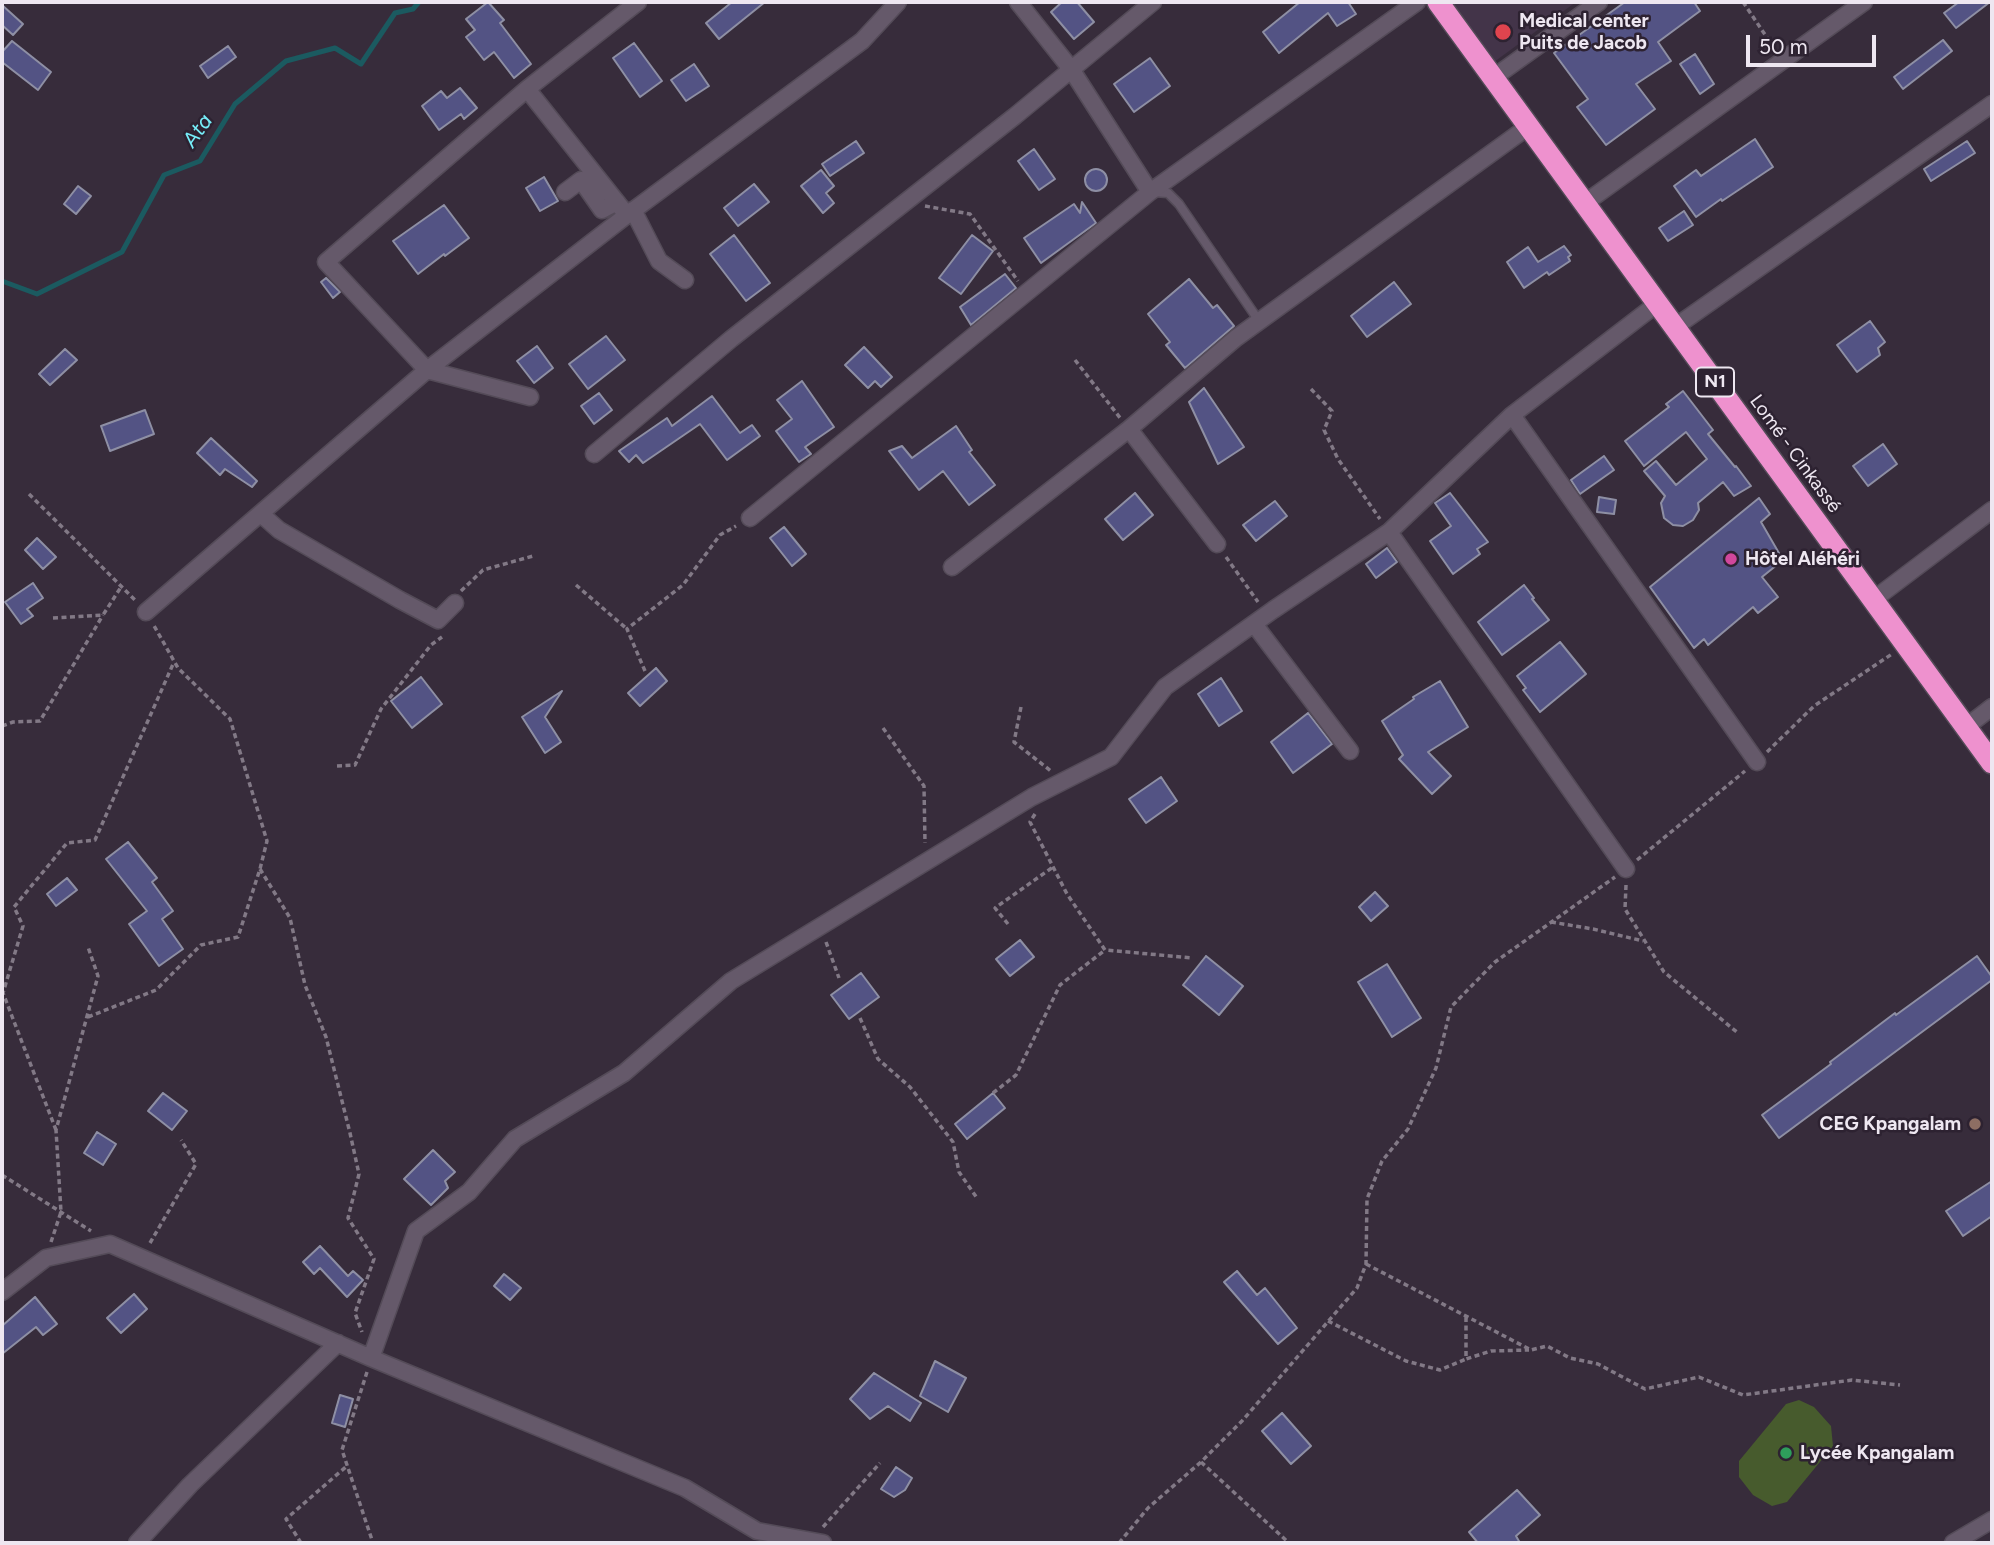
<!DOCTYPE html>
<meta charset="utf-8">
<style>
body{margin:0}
#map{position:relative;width:1994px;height:1545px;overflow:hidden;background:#372c3b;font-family:Figtree,sans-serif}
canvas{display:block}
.frame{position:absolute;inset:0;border:4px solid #eee7f1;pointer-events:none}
.scale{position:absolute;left:1746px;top:35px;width:130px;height:32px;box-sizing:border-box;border:4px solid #eee7f1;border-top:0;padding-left:9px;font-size:21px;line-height:24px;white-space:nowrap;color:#eee7f1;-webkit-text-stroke:5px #2d2231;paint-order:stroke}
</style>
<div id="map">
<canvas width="1994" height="1545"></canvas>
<div class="frame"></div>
<div class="scale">50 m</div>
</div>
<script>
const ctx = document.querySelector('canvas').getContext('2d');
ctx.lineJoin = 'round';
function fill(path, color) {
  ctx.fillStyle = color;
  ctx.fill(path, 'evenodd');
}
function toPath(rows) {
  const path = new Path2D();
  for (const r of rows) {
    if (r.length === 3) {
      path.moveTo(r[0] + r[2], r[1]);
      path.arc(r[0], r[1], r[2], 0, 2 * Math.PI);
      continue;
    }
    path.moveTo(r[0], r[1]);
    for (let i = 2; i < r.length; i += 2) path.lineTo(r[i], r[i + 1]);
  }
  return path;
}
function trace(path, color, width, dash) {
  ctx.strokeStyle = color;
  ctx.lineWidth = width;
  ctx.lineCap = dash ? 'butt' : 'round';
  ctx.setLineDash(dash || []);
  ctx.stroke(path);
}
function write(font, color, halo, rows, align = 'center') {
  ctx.font = font + ' Figtree,sans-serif';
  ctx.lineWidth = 5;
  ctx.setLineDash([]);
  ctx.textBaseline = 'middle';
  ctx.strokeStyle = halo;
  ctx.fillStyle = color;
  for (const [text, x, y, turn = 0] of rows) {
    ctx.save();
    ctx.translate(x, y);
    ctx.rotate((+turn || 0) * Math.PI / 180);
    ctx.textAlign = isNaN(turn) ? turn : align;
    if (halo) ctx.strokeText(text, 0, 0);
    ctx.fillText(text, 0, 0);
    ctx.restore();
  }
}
const built = toPath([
 [1450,2,1576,2,1494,62]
]);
const green = toPath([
 [1799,1400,1814,1407,1831,1426,1833,1446,1787,1502,1772,1506,1753,1495,1739,1477,1739,1461,1786,1404]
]);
const stream = toPath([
 [2,281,37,294,122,252,164,175,200,161,235,104,286,61,335,48,361,64,395,13,413,9,419,2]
]);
const building = toPath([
 [488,2,504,20,500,23,531,64,514,78,494,52,484,60,466,37,475,30,466,19,488,2],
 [732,2,765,2,719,39,706,23,732,2],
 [1062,2,1077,2,1094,22,1074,39,1051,12,1062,2],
 [1300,2,1348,2,1356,14,1337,26,1328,13,1279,53,1263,32,1300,2],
 [1625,2,1694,2,1700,11,1658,42,1671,61,1636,84,1655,109,1606,145,1577,107,1588,99,1554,53,1625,2],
 [1959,2,1990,2,1956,28,1944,13,1959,2],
 [2,5,23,24,13,35,2,25,2,5],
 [1943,40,1952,51,1903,89,1894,77,1943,40],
 [12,41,51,72,38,90,2,62,2,52,12,41],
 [634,43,662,81,640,97,613,58,634,43],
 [228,46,236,57,208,78,200,66,228,46],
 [1695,54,1714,84,1700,94,1680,64,1695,54],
 [1150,58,1170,86,1134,112,1114,84,1150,58],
 [694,64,709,86,686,101,671,80,694,64],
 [460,88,477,108,464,119,461,114,439,130,422,106,441,91,447,98,460,88],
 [1755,139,1773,167,1722,201,1721,199,1696,217,1674,186,1696,170,1701,176,1755,139],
 [856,141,864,153,830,176,822,164,856,141],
 [1967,141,1975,153,1931,181,1924,169,1967,141],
 [1034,149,1055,179,1039,190,1018,161,1034,149],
 [1096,180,11],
 [821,170,834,186,826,193,834,203,823,213,801,186,821,170],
 [544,177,558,201,540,211,526,188,544,177],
 [754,184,769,202,738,226,724,208,754,184],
 [78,186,91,196,76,214,64,204,78,186],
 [1082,202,1096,223,1041,263,1024,238,1074,204,1080,213,1082,202],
 [444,205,469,238,445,256,444,254,418,274,393,241,444,205],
 [1684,211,1693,225,1668,241,1659,228,1684,211],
 [734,235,770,283,746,301,710,254,734,235],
 [972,235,993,251,961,294,939,278,972,235],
 [1564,246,1571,255,1568,257,1570,261,1549,275,1547,272,1524,288,1507,262,1528,247,1538,262,1564,246],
 [1005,274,1016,288,971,325,960,307,1005,274],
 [326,278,340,292,333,298,321,282,326,278],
 [1189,279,1213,308,1217,305,1234,326,1185,368,1166,345,1170,342,1148,314,1189,279],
 [1394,282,1411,304,1367,337,1351,316,1394,282],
 [1870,321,1885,342,1878,348,1880,355,1857,372,1837,345,1870,321],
 [606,336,625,360,588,389,569,364,606,336],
 [537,346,553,368,534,383,517,361,537,346],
 [864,347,892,377,881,387,875,381,868,388,845,365,864,347],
 [65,349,77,360,50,385,39,374,65,349],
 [802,381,834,427,805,447,811,454,799,462,776,431,792,419,777,400,802,381],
 [1204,388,1244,447,1218,464,1189,402,1204,388],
 [1683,391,1713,430,1708,434,1735,467,1736,466,1751,486,1734,496,1723,482,1698,503,1699,510,1693,520,1683,526,1673,525,1664,518,1661,503,1665,496,1644,471,1656,461,1676,485,1707,459,1686,432,1644,466,1625,441,1669,407,1666,404,1683,391],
 [599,393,612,410,594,424,581,406,599,393],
 [712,396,740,433,752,425,760,436,727,460,700,424,643,463,636,455,629,462,619,451,667,418,672,426,712,396],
 [145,410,154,434,110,451,101,426,145,410],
 [956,426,972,450,969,452,995,485,969,505,943,471,919,490,889,451,902,446,912,458,956,426],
 [211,438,257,481,252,487,225,469,220,475,197,453,211,438],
 [1883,444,1897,464,1868,486,1853,466,1883,444],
 [1604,456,1614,470,1580,494,1571,480,1604,456],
 [1135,493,1153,515,1123,540,1105,519,1135,493],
 [1450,493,1488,542,1477,549,1480,554,1453,574,1430,541,1451,526,1435,503,1450,493],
 [1599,497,1616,500,1614,514,1597,512,1599,497],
 [1759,498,1770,514,1761,522,1783,560,1762,577,1778,597,1758,613,1753,607,1708,645,1704,639,1694,648,1650,587,1759,498],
 [1275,501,1287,516,1256,541,1243,525,1275,501],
 [784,527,806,554,792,566,770,538,784,527],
 [37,538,56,557,43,569,25,550,37,538],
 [1387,548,1397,562,1376,578,1366,564,1387,548],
 [33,583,43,598,27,609,33,616,21,624,5,602,33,583],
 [1524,585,1534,598,1532,599,1549,620,1502,655,1478,622,1524,585],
 [1560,642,1586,674,1540,712,1523,690,1526,688,1517,676,1560,642],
 [656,668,667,681,640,706,628,693,656,668],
 [421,677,442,704,412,728,391,701,421,677],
 [1221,678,1242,711,1219,726,1198,694,1221,678],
 [1440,681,1468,727,1428,752,1451,776,1432,794,1399,759,1403,755,1382,721,1414,699,1413,697,1440,681],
 [562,691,545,717,561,742,545,753,522,717,562,691],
 [1308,713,1332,744,1293,773,1271,742,1308,713],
 [1161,777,1177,801,1146,823,1129,799,1161,777],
 [128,842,157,878,152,882,173,911,162,919,183,949,159,966,129,924,147,911,106,859,128,842],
 [67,878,77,890,56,906,47,894,67,878],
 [1375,892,1388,906,1371,921,1359,907,1375,892],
 [1020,940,1034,957,1010,976,996,959,1020,940],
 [1206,956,1243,986,1219,1015,1183,985,1206,956],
 [1977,956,1992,977,1992,980,1779,1138,1762,1115,1831,1064,1830,1062,1895,1013,1896,1015,1977,956],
 [1387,964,1421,1018,1392,1037,1358,982,1387,964],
 [861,973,879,997,849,1019,831,995,861,973],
 [163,1093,187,1111,172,1130,148,1111,163,1093],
 [993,1093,1005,1108,967,1139,955,1124,993,1093],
 [97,1132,116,1144,103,1165,84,1153,97,1132],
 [433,1150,455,1172,445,1181,448,1188,431,1205,404,1179,433,1150],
 [1992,1181,1992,1216,1963,1236,1946,1211,1992,1181],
 [320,1246,348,1276,353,1271,363,1280,347,1297,320,1268,314,1274,303,1262,320,1246],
 [1237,1271,1257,1295,1265,1288,1297,1328,1278,1344,1224,1282,1237,1271],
 [504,1274,521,1288,510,1300,494,1286,504,1274],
 [134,1294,147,1309,121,1333,107,1318,134,1294],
 [35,1297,57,1324,43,1335,36,1327,2,1354,2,1326,35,1297],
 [935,1361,966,1378,948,1412,920,1396,935,1361],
 [874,1373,921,1403,910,1421,888,1406,870,1419,850,1399,874,1373],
 [340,1395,353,1399,345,1427,332,1423,340,1395],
 [1282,1413,1311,1446,1291,1464,1262,1431,1282,1413],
 [896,1467,912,1478,905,1490,894,1497,881,1489,896,1467],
 [1517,1490,1540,1515,1516,1536,1520,1543,1478,1543,1469,1532,1517,1490]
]);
const path = toPath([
 [1743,2,1774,48],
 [925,206,970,214,1018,281],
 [1075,360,1121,419],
 [1311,389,1332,411,1324,430,1338,459,1380,519],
 [29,494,136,601],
 [1226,557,1258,602],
 [576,585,627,629],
 [461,591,483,570,533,556],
 [53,618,103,615,121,587],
 [645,671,627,629,683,585,720,535,736,526],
 [1021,707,1014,742,1051,771],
 [2,726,13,722,40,721,103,615],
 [883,728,924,786,925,843],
 [1767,752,1814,706,1892,654],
 [337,766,355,765,381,709,431,645,442,637],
 [1035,814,1030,822,1067,894,1105,950,1193,958],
 [1637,860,1745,771],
 [260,869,290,918,305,985,326,1037,350,1133,359,1174,348,1218,374,1259,355,1313,362,1332],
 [1626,885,1625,909,1664,972,1738,1033],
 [1551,922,1593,929,1643,941],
 [1008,924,995,908,1053,867],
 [826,942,839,978],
 [88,1017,156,990,201,945,238,937,260,869,267,841,230,719,178,668,153,624],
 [860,1018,878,1059,910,1087,953,1142,959,1172,977,1198],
 [993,1093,1016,1075,1060,985,1105,950],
 [56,1130,3,993,23,926,14,907,67,843,95,840,174,662],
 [2,1175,91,1231],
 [51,1242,61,1212,56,1130,98,976,88,947],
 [150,1243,196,1164,181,1140],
 [1366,1264,1531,1350,1547,1346,1570,1358,1598,1364,1645,1389,1699,1377,1743,1395,1852,1380,1900,1385],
 [1466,1317,1466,1359,1491,1351,1529,1350],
 [1328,1321,1406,1361,1440,1370,1466,1359],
 [367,1372,342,1450,373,1543],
 [1201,1462,1289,1543],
 [823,1527,880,1463],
 [301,1543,286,1519,348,1465],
 [1119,1543,1148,1508,1201,1462,1242,1421,1357,1288,1366,1264,1367,1199,1382,1161,1408,1129,1436,1068,1451,1007,1495,962,1615,877]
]);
const lane = toPath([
 [1153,192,1168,193,1179,204,1259,321]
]);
const street = toPath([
 [1018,2,1071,69,1150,192],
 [1493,78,1599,2],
 [527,89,627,215],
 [565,192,581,180,602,210,617,202],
 [1585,203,1864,2],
 [633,210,659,261,685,280],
 [1675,327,1992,104],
 [530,397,427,370,326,262,527,89,638,2],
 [1512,415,1757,762],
 [1129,429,1217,544],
 [594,454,731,339,1015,116,1153,2],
 [261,514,279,530,400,600,438,620,455,603],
 [750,518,1150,192,1417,2],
 [1389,532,1626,869],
 [952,567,1129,429,1236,338,1529,126],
 [1873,600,1992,510],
 [146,612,427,370,627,215,862,41,898,2],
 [1254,624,1350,751],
 [1966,727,1992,707],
 [2,1292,46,1258,110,1244,371,1358,685,1488,757,1531,823,1543],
 [371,1358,416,1231,469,1192,515,1139,624,1073,731,981,1032,797,1111,757,1165,687,1273,610,1389,532,1512,415,1658,303],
 [137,1543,190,1485,338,1343],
 [1953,1543,1992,1520]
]);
const highway = toPath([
 [1438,2,1992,763]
]);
const markers = [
 [1503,32,9,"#e0444e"],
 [1731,559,7,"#d1479c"],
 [1975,1124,7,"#8d6e63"],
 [1786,1453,7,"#2e9e5b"]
];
const shields = [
 [1715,382,38]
];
const shieldNames = [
 ["N1",1715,382]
];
const poiNames = [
 ["Medical center",1519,21],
 ["Puits de Jacob",1519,43],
 ["Hôtel Aléhéri",1745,559],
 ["CEG Kpangalam",1961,1124,"right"],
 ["Lycée Kpangalam",1800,1453]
];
const streetNames = [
 ["Lomé - Cinkassé",1795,454,54]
];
const waterNames = [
 ["Ata",198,131,-55]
];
fill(built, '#433449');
fill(green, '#475b2d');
trace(stream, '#1b5a60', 5);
fill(building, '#535384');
trace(building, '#8e8fa4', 2);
trace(lane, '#544b58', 11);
trace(street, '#544b58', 19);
trace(highway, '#544b58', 24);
trace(path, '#827986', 3.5, [5, 3.5]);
trace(lane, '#65596a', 8);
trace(street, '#65596a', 16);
trace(highway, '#ee91ce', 21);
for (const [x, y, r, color] of markers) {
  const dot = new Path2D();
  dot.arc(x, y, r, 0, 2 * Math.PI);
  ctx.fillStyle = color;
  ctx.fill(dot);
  trace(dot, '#2d2231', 2.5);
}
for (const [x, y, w] of shields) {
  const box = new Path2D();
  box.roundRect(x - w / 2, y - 14.5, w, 29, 5);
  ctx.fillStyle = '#2d2231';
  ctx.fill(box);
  trace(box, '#eee7f1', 2);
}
write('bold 18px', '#eee7f1', null, shieldNames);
write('bold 19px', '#eee7f1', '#2d2231', poiNames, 'left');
write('19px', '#eee7f1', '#2d2231', streetNames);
write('italic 21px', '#77eef9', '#2d2231', waterNames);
</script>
